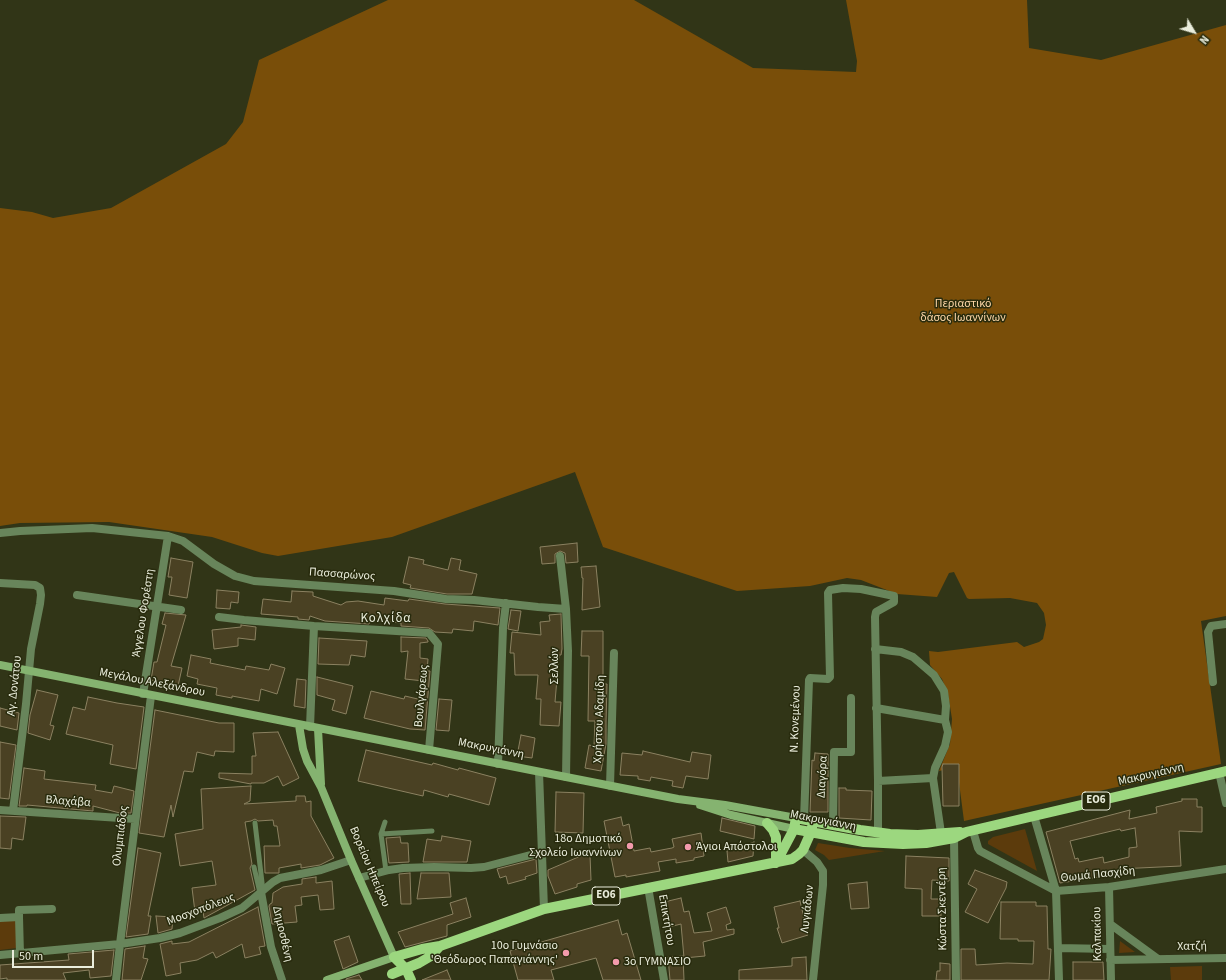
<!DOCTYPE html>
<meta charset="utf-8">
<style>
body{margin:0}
#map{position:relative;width:1226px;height:980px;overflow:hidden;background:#313517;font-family:"Source Sans 3",sans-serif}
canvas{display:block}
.north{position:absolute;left:1174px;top:12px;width:40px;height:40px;-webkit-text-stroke:3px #282b0d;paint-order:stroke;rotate:128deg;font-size:11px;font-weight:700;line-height:16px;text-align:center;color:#eaeddc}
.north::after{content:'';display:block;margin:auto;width:14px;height:18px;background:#eaeddc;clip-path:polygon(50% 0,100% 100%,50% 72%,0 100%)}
.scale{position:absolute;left:12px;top:950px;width:82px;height:18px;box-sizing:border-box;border:2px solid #eaeddc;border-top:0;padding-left:5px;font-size:12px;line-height:14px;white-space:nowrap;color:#eaeddc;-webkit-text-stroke:3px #282b0d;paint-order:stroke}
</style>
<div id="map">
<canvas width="1226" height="980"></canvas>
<div class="north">N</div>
<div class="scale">50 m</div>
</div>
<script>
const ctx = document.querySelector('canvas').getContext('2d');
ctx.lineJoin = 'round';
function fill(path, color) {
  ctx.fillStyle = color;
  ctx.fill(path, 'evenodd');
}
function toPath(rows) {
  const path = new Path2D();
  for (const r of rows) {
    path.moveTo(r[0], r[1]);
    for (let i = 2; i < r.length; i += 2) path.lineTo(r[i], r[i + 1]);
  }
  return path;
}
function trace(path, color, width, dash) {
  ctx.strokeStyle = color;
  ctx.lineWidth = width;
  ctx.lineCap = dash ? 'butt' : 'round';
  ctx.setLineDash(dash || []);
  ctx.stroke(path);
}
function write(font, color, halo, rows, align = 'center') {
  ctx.font = font + ' "Source Sans 3",sans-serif';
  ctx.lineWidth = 3;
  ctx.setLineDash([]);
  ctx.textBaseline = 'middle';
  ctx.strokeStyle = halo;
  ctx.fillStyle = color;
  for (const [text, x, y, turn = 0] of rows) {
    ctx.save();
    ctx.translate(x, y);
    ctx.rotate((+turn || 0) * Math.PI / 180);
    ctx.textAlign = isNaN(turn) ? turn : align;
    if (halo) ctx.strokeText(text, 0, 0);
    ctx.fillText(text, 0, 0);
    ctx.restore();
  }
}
const green = toPath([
 [1025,829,1037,871,988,844,988,841,993,837],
 [818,843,850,848,885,851,829,860,824,855,815,850],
 [0,921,16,921,17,948,0,950],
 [1120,941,1135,952,1119,953],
 [1202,966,1202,980,1171,980,1170,967]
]);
const forest = toPath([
 [388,0,634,0,753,68,856,72,857,61,846,0,1027,0,1029,48,1101,60,1226,25,1226,616,1201,621,1221,764,964,821,957,767,939,771,950,744,952,719,948,694,942,679,930,665,929,651,938,652,1017,642,1024,647,1039,642,1043,639,1046,625,1044,613,1037,603,1010,598,969,599,967,598,954,572,949,573,937,597,897,594,861,580,847,578,810,586,737,591,603,547,575,472,392,537,278,556,262,553,212,537,109,522,20,523,0,526,0,208,32,212,53,218,111,208,226,144,243,122,259,60]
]);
const building = toPath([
 [577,543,578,562,566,563,565,553,560,551,555,554,555,563,542,564,540,547,577,543],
 [409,557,424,560,423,564,448,570,451,558,461,560,459,570,477,574,472,594,447,594,410,588,411,585,403,583,409,557],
 [171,558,193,562,187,598,169,595,172,577,168,577,171,558],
 [596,566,600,607,582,610,583,578,582,578,581,567,596,566],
 [217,590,239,592,238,603,231,602,230,609,216,608,217,590],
 [292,591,313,592,313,596,341,605,346,602,358,601,384,605,385,598,408,601,409,599,445,604,500,608,498,625,474,621,473,631,453,629,452,633,435,632,429,628,401,626,401,623,370,620,369,624,325,621,310,616,309,620,298,619,298,617,261,614,263,599,291,602,292,591],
 [511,610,521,611,518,631,508,629,511,610],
 [165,613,186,615,171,666,182,668,178,686,151,680,154,662,157,662,166,625,162,624,165,613],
 [561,614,562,649,561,655,559,655,555,702,561,702,559,726,540,725,541,699,536,699,538,675,515,675,514,653,510,653,512,632,541,635,540,622,550,621,549,615,561,614],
 [241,625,256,627,255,640,238,638,238,646,214,649,212,630,241,627,241,625],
 [582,631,603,631,603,684,607,684,606,722,606,744,601,771,585,768,589,745,594,746,595,721,588,721,589,656,581,656,582,631],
 [401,637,426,638,428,641,428,642,420,643,420,658,428,659,427,671,430,671,425,730,410,729,364,718,371,691,404,699,405,696,422,700,424,681,405,679,408,651,401,652,401,637],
 [319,638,367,641,365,657,351,655,349,665,318,664,319,638],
 [191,655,211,659,210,663,245,670,246,666,269,670,271,664,285,668,277,694,261,689,259,701,232,696,232,698,216,695,217,688,197,684,198,679,187,676,191,655],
 [317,677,353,686,346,714,332,710,335,700,317,695,317,677],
 [297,679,306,680,305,708,294,706,297,679],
 [37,690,58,695,50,725,54,726,50,740,28,733,30,715,37,690],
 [88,697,117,703,144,707,136,769,110,764,113,745,66,734,73,707,85,710,88,697],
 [439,699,452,700,449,731,436,730,439,699],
 [0,708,19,713,17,730,0,726,0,708],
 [155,710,219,723,234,723,234,752,215,751,214,756,197,752,193,772,184,771,173,817,171,805,164,837,139,833,155,710],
 [278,732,299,778,283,786,278,776,264,783,251,783,251,784,219,778,219,773,252,774,252,756,256,756,253,733,278,732],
 [521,735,535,738,532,758,517,756,521,735],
 [0,742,16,745,9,799,0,798,0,742],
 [366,750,432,765,433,763,458,770,459,768,496,778,489,805,449,794,448,797,424,790,423,796,358,781,366,750],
 [643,751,690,762,692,752,711,755,708,779,686,776,683,788,672,786,673,781,651,777,650,781,638,779,638,776,620,775,622,753,642,755,643,751],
 [815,753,828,754,828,812,810,812,812,760,814,761,815,753],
 [943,764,959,764,959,806,943,806,942,767,943,764],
 [24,768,45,771,44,779,96,785,95,790,112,793,114,786,134,791,131,813,120,813,93,806,93,811,27,805,27,806,19,806,24,768],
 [251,786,250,801,244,804,296,801,296,796,305,796,306,802,311,801,311,816,334,858,320,865,301,868,301,864,279,868,279,873,265,873,264,846,280,846,277,826,274,826,273,820,258,821,255,819,251,821,245,822,252,864,250,868,255,890,204,918,203,911,195,912,192,888,216,885,212,861,180,866,175,834,203,829,201,789,251,786],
 [839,788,846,788,846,790,872,791,871,820,839,818,839,788],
 [556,792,584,793,583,833,555,832,556,792],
 [1182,799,1197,799,1197,807,1202,807,1202,832,1179,831,1181,866,1118,869,1119,874,1060,883,1046,832,1130,810,1129,819,1157,813,1156,807,1182,801,1182,799],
 [1135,828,1137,847,1129,848,1129,857,1104,863,1103,857,1079,862,1078,858,1075,859,1070,841,1120,829,1121,831,1135,828],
 [0,816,26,817,23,840,12,838,11,849,0,848,0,816],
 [621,817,623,826,629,824,634,851,650,848,651,852,672,848,674,847,672,839,701,833,704,856,694,858,694,860,676,863,676,859,658,862,660,871,626,877,626,875,615,877,604,821,621,817],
 [722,818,755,826,754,839,720,831,722,818],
 [442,836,471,841,467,862,423,862,427,839,441,841,442,836],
 [400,837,401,843,408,843,409,862,389,863,386,838,400,837],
 [754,842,753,856,728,862,727,851,754,842],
 [138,848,161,853,148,916,151,916,148,934,126,937,138,848],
 [583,855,590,855,591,880,577,884,577,887,555,894,548,876,548,870,583,855],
 [906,856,949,858,949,881,932,880,931,899,941,899,941,916,922,916,922,889,905,888,906,856],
 [536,859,537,873,525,877,526,879,508,884,506,876,500,878,497,869,536,859],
 [975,870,1007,882,1006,888,988,923,965,912,977,889,968,884,975,870],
 [410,873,411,904,401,904,399,874,410,873],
 [421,873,449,873,451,897,417,899,421,873],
 [316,877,316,883,332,881,334,909,320,910,318,895,301,897,302,905,295,906,297,922,272,924,269,906,270,904,272,903,273,893,283,887,302,884,302,879,316,877],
 [867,882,869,908,851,909,848,884,867,882],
 [466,898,471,917,447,925,447,936,405,947,398,932,453,914,450,903,466,898],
 [681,898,684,912,689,911,694,933,712,931,707,913,726,907,731,923,726,925,727,930,734,929,734,934,703,942,705,956,684,958,681,924,665,928,660,903,681,898],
 [800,901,808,935,782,943,777,928,779,928,774,907,800,901],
 [1001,902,1036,902,1036,906,1047,906,1048,949,1051,949,1049,980,961,980,961,949,975,949,976,965,1007,963,1033,964,1034,941,1018,941,1018,939,1000,939,1001,902],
 [258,907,265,946,259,947,261,954,245,958,242,944,216,958,213,952,197,960,180,963,181,973,166,976,160,944,172,941,172,944,189,942,258,907],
 [156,916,173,917,172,929,158,933,156,916],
 [618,920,622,935,627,933,641,980,603,980,596,958,551,970,554,980,518,980,510,951,618,920],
 [349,936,358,962,343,969,334,941,349,936],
 [145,946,143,958,148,959,141,980,122,980,125,949,145,946],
 [114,950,111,976,90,978,89,970,63,973,66,980,7,980,7,978,0,979,0,965,69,960,68,954,114,950],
 [683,956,684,980,670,980,668,957,683,956],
 [806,957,807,980,739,980,739,970,792,966,792,958,806,957],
 [1073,962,1103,962,1104,980,1073,980,1073,962],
 [940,963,950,964,950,980,936,980,937,971,940,971,940,963],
 [447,970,451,980,422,980,447,970],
 [359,975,362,980,346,980,346,979,359,975]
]);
const lane = toPath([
 [385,822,381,834,386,871],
 [255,823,263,891],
 [381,834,432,831],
 [254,867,260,893]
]);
const street = toPath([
 [0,533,20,531,92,528,168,536,183,541,214,564,235,576,254,581,394,591,446,599,474,600,538,607,566,609],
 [560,556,566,609,568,651,566,777],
 [0,583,35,585,40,588,41,595,40,604,31,649,26,704,13,811],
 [77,595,181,610],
 [219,617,244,620,314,626,429,633,438,644,429,750],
 [875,649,901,652,913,657,934,675,944,691,946,706,945,720,948,732,945,746,935,768,933,778,941,833],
 [1213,682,1208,632,1211,626,1226,624],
 [143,694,168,536],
 [876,708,945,720],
 [310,727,314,626],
 [498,764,503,628,506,603],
 [539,772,544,909],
 [1219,772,1226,803],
 [878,781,933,778],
 [610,786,614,653],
 [0,810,135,819],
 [1034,816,1056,891,1059,980],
 [804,820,809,680,810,678,828,679,830,677,828,593,830,590,843,588,861,589,894,596,894,602,876,612,875,617,878,781,878,832],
 [833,825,834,752,851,752,851,698],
 [973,831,978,848,980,851,1056,891,1109,887,1226,869],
 [954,838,956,980],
 [803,850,817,862,823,871,823,885,813,980],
 [359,878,389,870,403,868,434,867,471,868,484,867,542,852],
 [648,887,664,980],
 [1109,887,1111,980],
 [261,892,271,947,282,980],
 [19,917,20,954],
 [0,918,19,917,19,910,52,909],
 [1110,924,1158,959],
 [1058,948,1110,949],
 [0,955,120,944,160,938,180,933,220,918,242,908,273,882,280,878,321,870,351,860],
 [1110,960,1226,958],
 [116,980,120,944,151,696]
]);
const secondary = toPath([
 [0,665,566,777,678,799,725,805,796,818],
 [299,725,303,749,307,761,321,787,351,860,394,957,327,980],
 [318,729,321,784],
 [700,805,731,815,794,829]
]);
const primary = toPath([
 [767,823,773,830,776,837,776,859],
 [794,829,864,842,903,844,926,843,954,838,966,832,1034,816,1226,771],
 [776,863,794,829,796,818,860,830,890,834,918,835,960,832],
 [394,957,422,949,440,946,544,909,792,859,799,854,803,850,811,832,813,822],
 [394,957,406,969,411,980],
 [392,974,419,963,431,956,440,946]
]);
const markers = [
 [630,846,4,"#f39aac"],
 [688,847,4,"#f39aac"],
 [566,953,4,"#f39aac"],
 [616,962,4,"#f39aac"]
];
const shields = [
 [1096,801,28],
 [606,896,28]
];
const shieldNames = [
 ["ΕΟ6",1096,801],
 ["ΕΟ6",606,896]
];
const parkNames = [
 ["Περιαστικό",963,304],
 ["δάσος Ιωαννίνων",963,318]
];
const streetNames = [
 ["Πασσαρώνος",342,575,4],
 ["Άγγελου Φορέστη",144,613,-81],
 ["Σελλών",555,666,-90],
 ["Μεγάλου Αλεξάνδρου",152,683,11],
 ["Αγ. Δονάτου",15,686,-84],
 ["Βουλγάρεως",422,696,-85],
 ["Χρήστου Αδαμίδη",600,719,-88],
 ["Ν. Κονεμένου",796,719,-88],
 ["Μακρυγιάννη",491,749,11],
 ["Μακρυγιάννη",1151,775,-13],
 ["Διαγόρα",823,777,-87],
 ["Βλαχάβα",68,802,4],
 ["Μακρυγιάννη",823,821,11],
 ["Ολυμπιάδος",121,836,-83],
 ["Βορείου Ηπείρου",369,867,67],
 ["Θωμά Πασχίδη",1098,875,-6],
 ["Λυγιάδων",808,909,-84],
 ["Κώστα Σκεντέρη",943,909,-91],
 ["Μοσχοπόλεως",201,910,-21],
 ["Επικτήτου",666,920,80],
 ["Δημοσθένη",282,934,77],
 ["Καλπακίου",1098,934,-91],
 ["Χατζή",1192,947,-1]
];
const poiNames = [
 ["18ο Δημοτικό",622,839],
 ["Σχολείο Ιωαννίνων",622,853],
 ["Άγιοι Απόστολοι",696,847,"left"],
 ["10ο Γυμνάσιο",558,946],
 ["'Θεόδωρος Παπαγιάννης'",558,960],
 ["3ο ΓΥΜΝΑΣΙΟ",624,962,"left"]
];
const neighbourhoodNames = [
 ["Κολχίδα",386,619]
];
fill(green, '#5c3b0c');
fill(forest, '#794e09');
fill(building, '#4a4123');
trace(building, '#8b8161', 1);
trace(lane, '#68855b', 5);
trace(street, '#68855b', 8);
trace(secondary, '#85b370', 8);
trace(primary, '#9cd77f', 10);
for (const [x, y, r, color] of markers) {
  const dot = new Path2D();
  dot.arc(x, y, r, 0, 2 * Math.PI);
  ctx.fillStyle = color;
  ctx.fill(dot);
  trace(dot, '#282b0d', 1.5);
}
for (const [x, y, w] of shields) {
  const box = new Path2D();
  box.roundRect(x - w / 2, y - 9, w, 18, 3);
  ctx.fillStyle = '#282b0d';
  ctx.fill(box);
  trace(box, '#eaeddc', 1);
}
write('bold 11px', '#eaeddc', null, shieldNames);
write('12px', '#fed7a8', '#282b0d', parkNames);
write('12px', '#eaeddc', '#282b0d', streetNames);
write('12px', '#eaeddc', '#282b0d', poiNames, 'right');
ctx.letterSpacing = '1px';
write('13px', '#eaeddc', '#282b0d', neighbourhoodNames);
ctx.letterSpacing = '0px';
</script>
